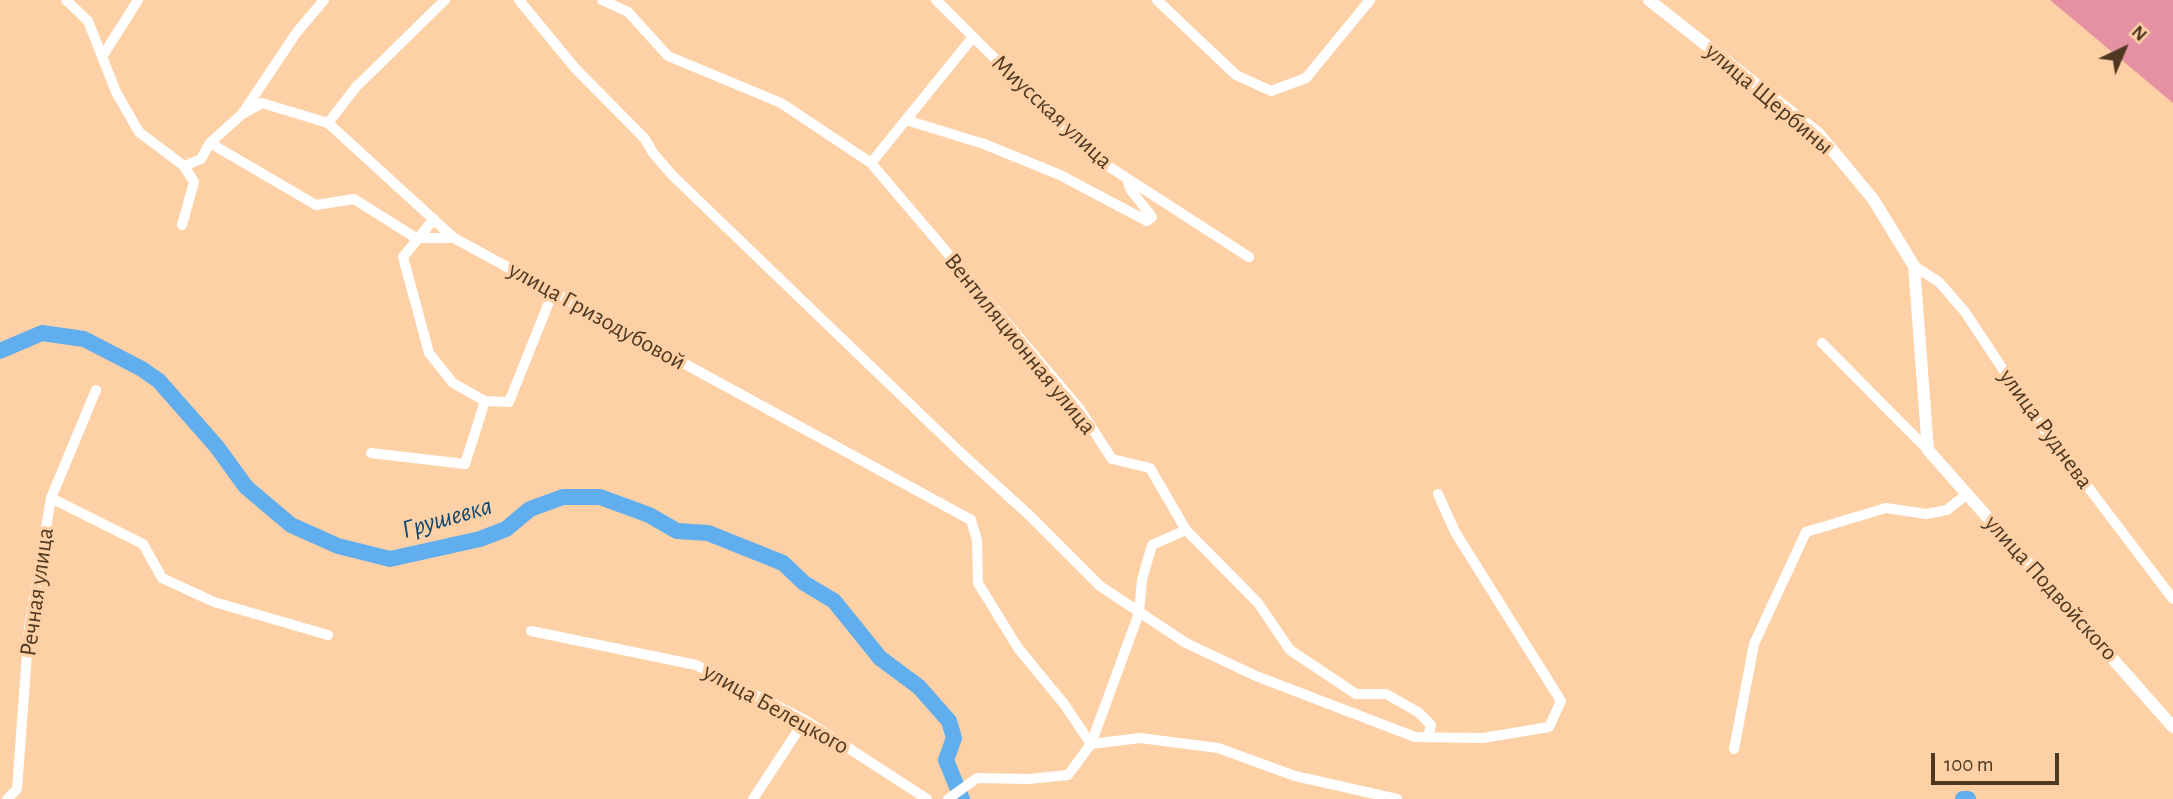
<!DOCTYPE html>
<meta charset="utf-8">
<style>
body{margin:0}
#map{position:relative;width:2173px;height:799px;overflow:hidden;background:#fed0a5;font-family:"Alegreya Sans",sans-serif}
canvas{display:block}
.north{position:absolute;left:2089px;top:14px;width:70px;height:70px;-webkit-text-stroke:5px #fed0a5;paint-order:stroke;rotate:44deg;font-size:19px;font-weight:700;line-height:28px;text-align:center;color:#4e3821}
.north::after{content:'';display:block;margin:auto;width:24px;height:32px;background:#4e3821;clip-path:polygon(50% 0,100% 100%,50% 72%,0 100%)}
.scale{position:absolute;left:1931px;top:753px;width:128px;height:32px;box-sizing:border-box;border:4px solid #4e3821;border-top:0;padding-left:9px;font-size:21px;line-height:24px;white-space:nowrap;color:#4e3821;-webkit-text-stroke:5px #fed0a5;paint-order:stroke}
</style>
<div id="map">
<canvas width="2173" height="799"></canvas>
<div class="north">N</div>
<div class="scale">100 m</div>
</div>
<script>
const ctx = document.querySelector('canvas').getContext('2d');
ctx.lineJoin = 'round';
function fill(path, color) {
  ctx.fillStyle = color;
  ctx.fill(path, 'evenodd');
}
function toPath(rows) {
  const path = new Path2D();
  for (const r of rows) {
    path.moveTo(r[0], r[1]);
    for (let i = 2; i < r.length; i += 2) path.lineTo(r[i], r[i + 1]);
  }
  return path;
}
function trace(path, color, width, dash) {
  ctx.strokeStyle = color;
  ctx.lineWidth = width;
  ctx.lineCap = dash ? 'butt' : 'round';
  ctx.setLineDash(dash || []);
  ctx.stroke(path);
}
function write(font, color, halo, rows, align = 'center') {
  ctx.font = font + ' "Alegreya Sans",sans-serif';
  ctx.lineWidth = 7;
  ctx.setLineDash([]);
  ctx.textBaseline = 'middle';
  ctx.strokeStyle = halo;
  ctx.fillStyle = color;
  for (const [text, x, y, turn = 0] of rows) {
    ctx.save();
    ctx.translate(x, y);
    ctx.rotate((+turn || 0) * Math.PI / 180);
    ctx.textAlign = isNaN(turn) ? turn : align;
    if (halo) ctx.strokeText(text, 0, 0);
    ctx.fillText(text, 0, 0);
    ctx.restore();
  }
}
const green = toPath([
 [2050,0,2173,0,2173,103]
]);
const river = toPath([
 [0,351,42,333,84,339,142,369,159,381,217,447,246,487,291,525,338,546,390,559,480,539,506,529,530,509,563,497,600,497,649,515,677,531,708,533,783,563,804,583,834,601,880,658,919,687,949,721,954,738,946,760,962,799],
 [1963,799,1968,799]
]);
const minor = toPath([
 [66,0,88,21,116,92,139,132,184,166,194,182,182,225],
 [519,0,575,68,645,139,653,153,673,176,962,454,1029,515,1100,586,1186,643,1256,676,1415,737,1483,738,1549,727,1561,701,1455,532,1438,494],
 [602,0,628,12,668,56,781,103,871,163,1079,408,1112,459,1150,468,1186,530,1258,603,1290,650,1356,694,1386,694,1418,712,1431,725,1428,737],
 [936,0,1094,157,1249,257],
 [1157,0,1236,75,1271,91,1306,78,1370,0],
 [102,57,138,0],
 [242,114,262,103,328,123,454,238,971,520,977,540,978,583,1018,648,1064,704,1091,744,1068,775,1029,779,977,778,948,799],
 [906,120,984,144,1060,175,1147,221,1152,217,1130,189,1127,178],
 [328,123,356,87,445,0],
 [210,143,316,205,354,199,416,238,454,238],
 [871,163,973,37],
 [184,166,201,159,210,143,242,114,297,32,324,0],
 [434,219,403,257,429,353,453,383,485,401,509,402,553,292],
 [1914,266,1939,282,1965,312,2034,416,2173,599],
 [1822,343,1928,450],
 [371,453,465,464,485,401],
 [51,498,143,544,162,578,214,602,328,635],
 [1186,530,1152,545,1142,580,1139,613,1091,744,1140,738,1218,748,1295,776,1397,799],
 [531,631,696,665,805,720,927,799],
 [1734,749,1754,644,1806,532,1886,508,1926,514,1947,510,1967,494],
 [7,799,17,789,29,627,51,498,96,390],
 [753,799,805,720]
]);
const tertiary = toPath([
 [1649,0,1819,134,1873,199,1914,266,1928,450,2173,727]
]);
const streetNames = [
 ["улица Щербины",1769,99,40],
 ["Миусская улица",1052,112,43],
 ["улица Гризодубовой",597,316,29],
 ["Вентиляционная улица",1020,344,51],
 ["улица Руднева",2046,429,54],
 ["улица Подвойского",2051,588,48],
 ["Речная улица",37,592,-82],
 ["улица Белецкого",776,709,29]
];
const waterNames = [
 ["Грушевка",447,518,-16]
];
fill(green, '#e590a3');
trace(river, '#61aeee', 16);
trace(minor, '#fff', 10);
trace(tertiary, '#fff', 12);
write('24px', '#4e3821', '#fed0a5', streetNames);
write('italic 26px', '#0b4770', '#fed0a5', waterNames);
</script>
